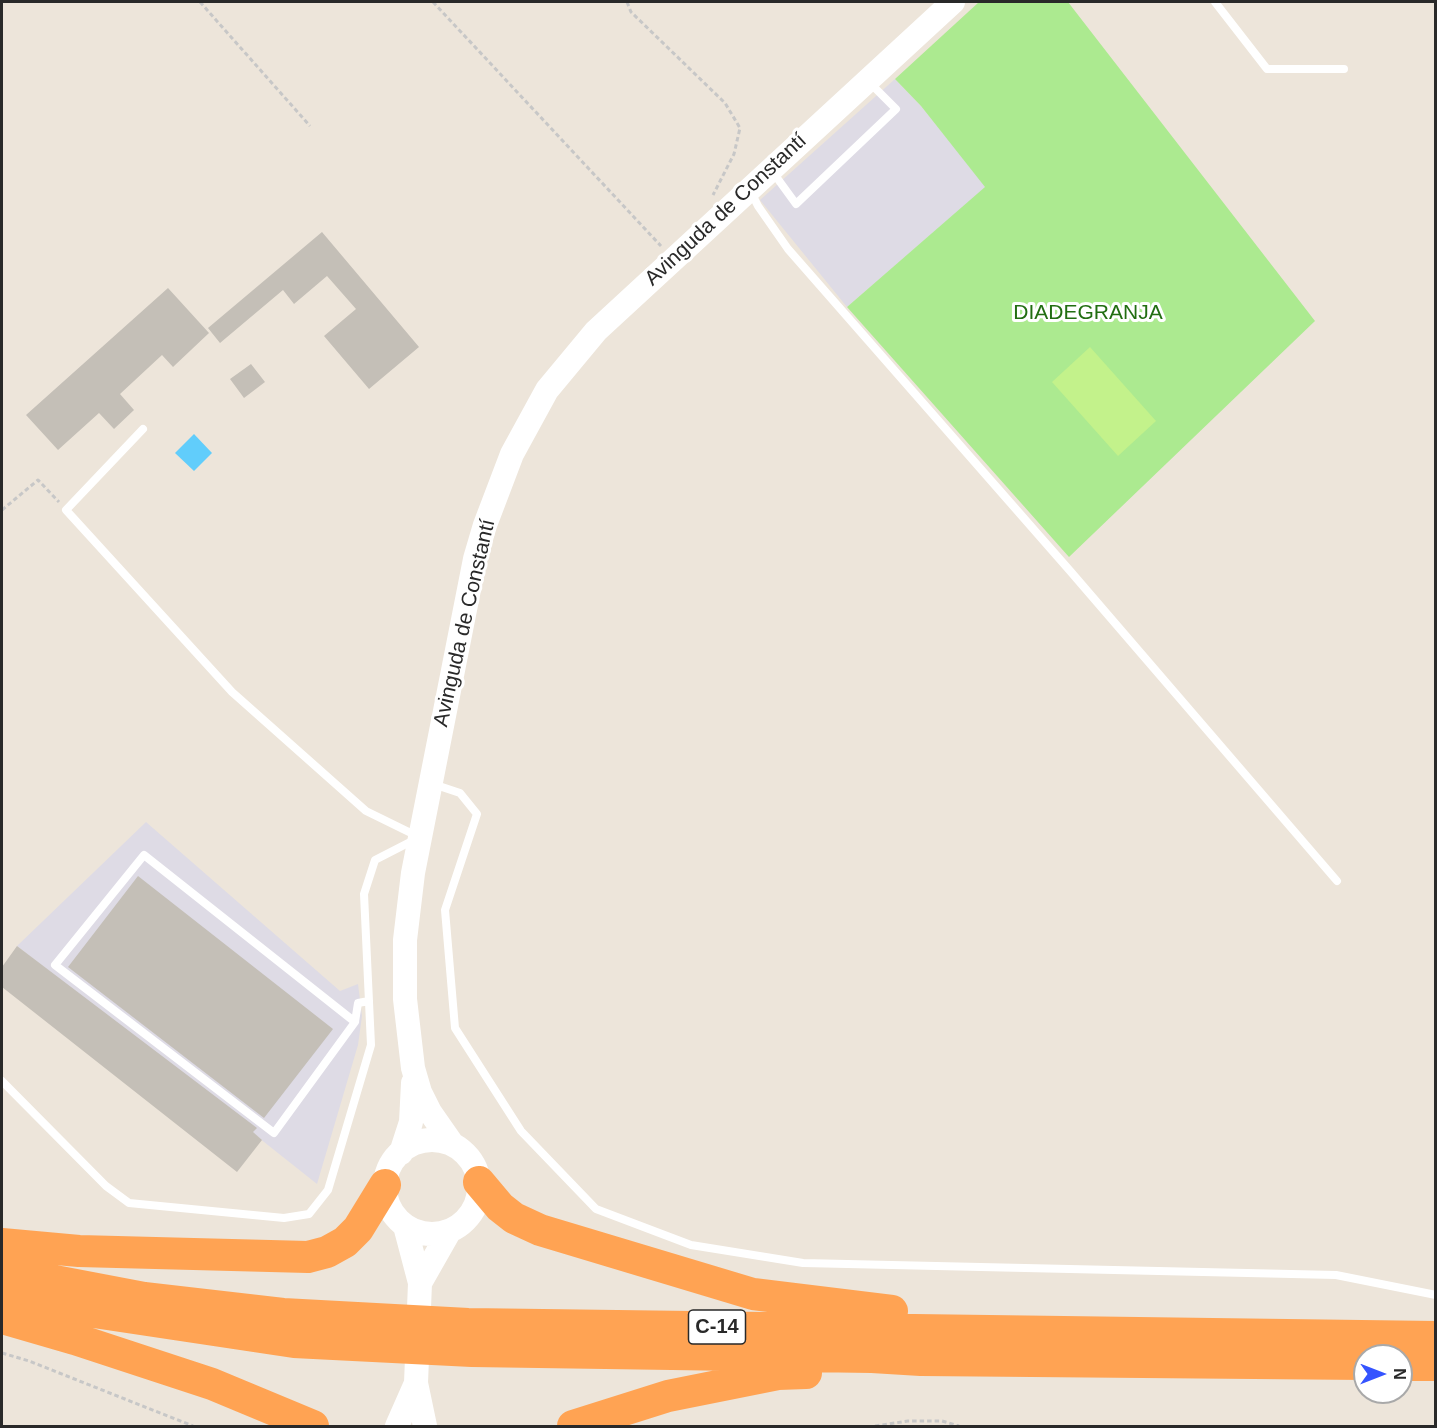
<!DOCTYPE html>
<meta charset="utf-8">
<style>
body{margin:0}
#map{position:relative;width:1437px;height:1428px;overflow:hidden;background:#ede5da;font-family:Helvetica,sans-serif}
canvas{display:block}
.frame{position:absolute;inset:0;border:3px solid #292929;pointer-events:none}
.north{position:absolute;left:1353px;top:1344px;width:60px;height:60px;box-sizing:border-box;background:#fff;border:2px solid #a9a9a9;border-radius:50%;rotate:90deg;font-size:16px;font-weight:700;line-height:24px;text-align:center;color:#292929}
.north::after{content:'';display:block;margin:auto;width:21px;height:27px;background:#3554ff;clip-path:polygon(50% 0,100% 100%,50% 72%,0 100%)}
</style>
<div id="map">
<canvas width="1437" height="1428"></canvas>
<div class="frame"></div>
<div class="north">N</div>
</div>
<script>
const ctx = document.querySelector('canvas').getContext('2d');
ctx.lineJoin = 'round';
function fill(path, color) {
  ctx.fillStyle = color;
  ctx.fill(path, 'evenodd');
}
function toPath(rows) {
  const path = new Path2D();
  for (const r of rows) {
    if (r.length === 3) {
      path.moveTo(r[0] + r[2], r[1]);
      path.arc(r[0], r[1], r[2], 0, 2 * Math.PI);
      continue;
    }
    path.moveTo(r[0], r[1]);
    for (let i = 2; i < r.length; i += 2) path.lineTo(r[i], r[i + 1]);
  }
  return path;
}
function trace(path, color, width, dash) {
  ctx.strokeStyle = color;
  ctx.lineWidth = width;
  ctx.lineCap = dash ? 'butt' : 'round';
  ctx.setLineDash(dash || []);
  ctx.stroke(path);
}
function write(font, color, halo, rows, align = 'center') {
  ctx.font = font + ' Helvetica,sans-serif';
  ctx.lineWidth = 6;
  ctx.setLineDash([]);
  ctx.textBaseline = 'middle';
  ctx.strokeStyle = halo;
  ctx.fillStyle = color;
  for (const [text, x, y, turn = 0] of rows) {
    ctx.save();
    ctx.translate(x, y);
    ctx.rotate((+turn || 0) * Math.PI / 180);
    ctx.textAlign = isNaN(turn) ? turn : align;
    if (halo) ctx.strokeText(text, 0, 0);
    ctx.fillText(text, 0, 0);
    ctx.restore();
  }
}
const industrial = toPath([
 [895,79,921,106,986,187,847,307,760,200],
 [146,822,340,991,358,984,362,1016,358,1045,317,1184,17,946]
]);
const green = toPath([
 [979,2,1068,2,1315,321,1069,557,847,307,985,187,921,106,895,79]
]);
const pitch = toPath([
 [1090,347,1156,421,1118,456,1052,382]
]);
const water = toPath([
 [194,434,212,453,194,471,175,453]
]);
const building = toPath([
 [322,232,419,347,369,389,324,336,356,309,327,276,294,304,283,290,220,343,208,328],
 [168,288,209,333,173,367,162,355,120,394,134,410,114,429,99,413,58,450,26,415],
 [251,364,265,382,244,398,230,379],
 [138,876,333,1029,264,1118,68,967],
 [17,946,257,1128,253,1132,262,1140,237,1172,2,987,2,967]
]);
const path = toPath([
 [200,2,310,126],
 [433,2,661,246],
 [627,2,631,12,725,103,740,128,734,154,713,195],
 [2,510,38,480,59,502],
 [2,1353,29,1361,193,1426],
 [875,1426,908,1421,942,1421,959,1426]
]);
const service = toPath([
 [1215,2,1267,69,1344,69],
 [772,171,796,204,896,109,870,83],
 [751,192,758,206,788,249,1071,572,1337,881],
 [143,429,66,510,232,692,366,811,417,836],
 [433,784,460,793,477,814,445,910,455,1028,521,1131,596,1209,691,1245,803,1263,1336,1275,1436,1295],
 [355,1022,274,1133,55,965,144,855,355,1022,358,1003,369,1001],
 [2,1081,106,1186,129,1203,284,1218,309,1214,328,1190,371,1045,364,894,375,860,414,840]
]);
const secondary = toPath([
 [432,1187,47],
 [453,1145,430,1112,420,1092,413,1068,405,999,405,940,413,873,475,559,485,525,512,454,547,390,596,331,953,2],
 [401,1153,411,1122,413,1083],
 [405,1226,420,1283,416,1383,425,1426],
 [420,1283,449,1232],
 [397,1426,416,1383]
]);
const motorway = toPath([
 [479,1182,500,1207,514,1218,540,1230,753,1294,892,1311],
 [2,1244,79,1251,308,1257,327,1252,345,1242,358,1229,385,1185],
 [2,1271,144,1298,283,1314,468,1324,1436,1337],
 [2,1298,294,1342,472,1351,872,1357,921,1360,1365,1364],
 [2,1318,75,1339,212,1384,313,1426],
 [1401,1365,1436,1365],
 [573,1426,668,1396,778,1374,806,1373]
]);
const shields = [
 [717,1327,57]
];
const shieldNames = [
 ["C-14",717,1327]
];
const streetNames = [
 ["Avinguda de Constantí",726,210,-43],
 ["Avinguda de Constantí",465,623,-77]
];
const parkNames = [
 ["DIADEGRANJA",1088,313]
];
fill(industrial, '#dedbe5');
fill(green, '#acea90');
fill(pitch, '#c3f28b');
fill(water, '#61cdfb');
fill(building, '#c4bfb7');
trace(path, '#c7c7c7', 3, [4.5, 3]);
trace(service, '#fff', 8);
trace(secondary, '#fff', 24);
trace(motorway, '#ffa353', 32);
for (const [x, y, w] of shields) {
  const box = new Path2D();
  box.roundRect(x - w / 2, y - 17, w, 34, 4.5);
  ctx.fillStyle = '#fff';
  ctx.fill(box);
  trace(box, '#292929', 1.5);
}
write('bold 20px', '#292929', null, shieldNames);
write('21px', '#292929', '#fff', streetNames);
write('21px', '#226e12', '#fff', parkNames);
</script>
